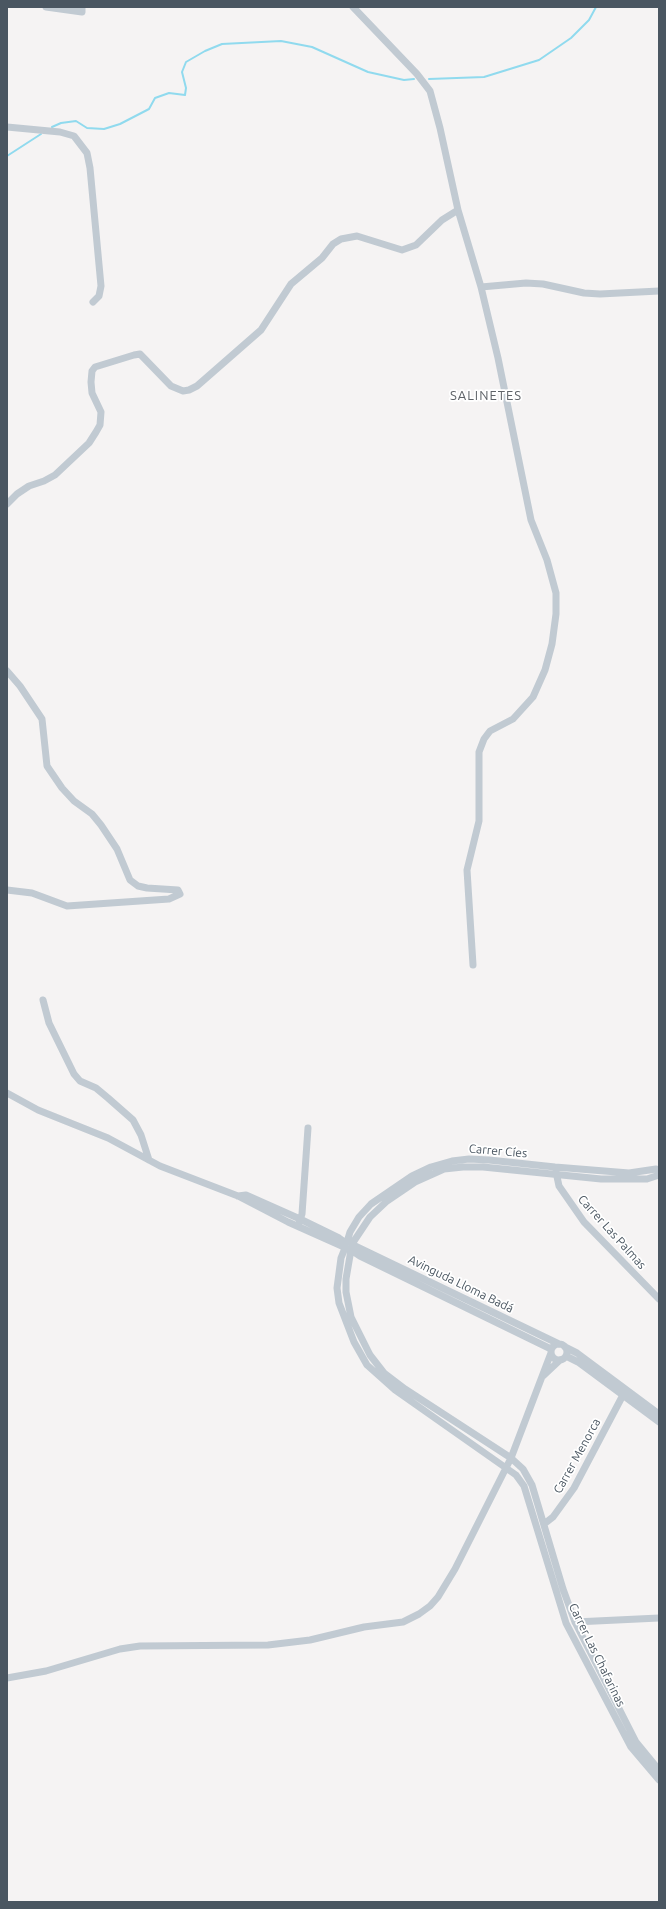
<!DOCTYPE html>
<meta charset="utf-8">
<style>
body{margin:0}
#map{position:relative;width:666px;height:1909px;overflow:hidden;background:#f5f3f3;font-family:Ubuntu,sans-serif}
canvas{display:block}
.frame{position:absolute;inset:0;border:8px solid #4a5661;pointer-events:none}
</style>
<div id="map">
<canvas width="666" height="1909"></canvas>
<div class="frame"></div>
</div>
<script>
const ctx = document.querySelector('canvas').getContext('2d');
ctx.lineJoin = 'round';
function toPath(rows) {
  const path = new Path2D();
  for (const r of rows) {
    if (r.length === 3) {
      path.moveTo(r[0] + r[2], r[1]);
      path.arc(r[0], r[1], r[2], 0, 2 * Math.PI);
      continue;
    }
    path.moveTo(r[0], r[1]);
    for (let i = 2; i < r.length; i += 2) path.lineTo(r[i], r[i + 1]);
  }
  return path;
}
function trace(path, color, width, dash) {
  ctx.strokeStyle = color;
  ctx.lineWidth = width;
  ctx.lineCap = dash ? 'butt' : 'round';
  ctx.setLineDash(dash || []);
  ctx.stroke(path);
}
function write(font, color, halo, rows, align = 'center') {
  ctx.font = font + ' Ubuntu,sans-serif';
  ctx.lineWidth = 3.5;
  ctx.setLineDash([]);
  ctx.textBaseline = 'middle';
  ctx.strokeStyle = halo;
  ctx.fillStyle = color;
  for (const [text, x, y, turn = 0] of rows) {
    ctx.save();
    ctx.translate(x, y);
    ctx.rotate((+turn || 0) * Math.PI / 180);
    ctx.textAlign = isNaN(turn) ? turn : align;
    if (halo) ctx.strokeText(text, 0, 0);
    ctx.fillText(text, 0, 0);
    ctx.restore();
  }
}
const stream = toPath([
 [429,79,484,77,539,60,571,38,589,20,596,7],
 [52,127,61,123,76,121,87,128,104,129,120,124,149,109,155,98,169,93,185,95,186,88,182,72,186,62,205,51,222,44,281,41,312,47,368,72,404,80,414,79],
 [7,156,41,134]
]);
const minor = toPath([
 [46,7,82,12,82,7],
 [353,7,417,74,430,91,440,128,458,210,481,287,498,358,531,520,547,560,556,593,556,614,552,644,545,670,533,697,513,719,490,731,484,739,479,752,479,821,467,870,473,965],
 [7,127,60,132,74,136,87,153,90,168,101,286,99,296,93,302],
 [481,287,526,283,543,284,584,293,600,294,659,291],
 [7,504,17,494,29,486,44,481,55,475,89,443,96,432,100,425,101,412,92,393,91,382,92,371,95,367,134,355,140,354,171,386,183,391,189,390,197,386,261,330,291,284,322,258,333,244,341,239,357,236,402,250,416,245,442,220,458,210],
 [7,671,20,686,42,719,47,766,62,788,74,801,92,814,101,825,117,849,130,880,138,886,147,888,178,890,180,894,169,899,67,906,32,893,7,890],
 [43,1000,49,1023,74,1074,80,1081,96,1088,108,1098,133,1120,141,1135,149,1160],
 [7,1093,38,1110,108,1138,160,1166,238,1196,288,1222,344,1247],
 [556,1172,559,1186,584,1222,659,1299],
 [659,1175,647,1179,601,1179,483,1167,463,1167,444,1169,415,1182,387,1201,370,1217,352,1244,346,1279,346,1292,351,1317,370,1355,384,1373,405,1389,511,1458,523,1469,532,1485,563,1589,575,1622,636,1742,659,1770],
 [238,1196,246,1195,300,1219,339,1238,346,1243],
 [299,1223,302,1214,308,1128],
 [347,1242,350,1232,359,1217,371,1204,412,1176,431,1167,452,1161,469,1159,489,1160,555,1167,629,1173,656,1169],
 [353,1245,559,1344],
 [345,1248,341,1258,337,1288,339,1303,354,1342,367,1365,395,1390,516,1475,524,1486,566,1623,631,1747,659,1780],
 [351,1250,360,1256,551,1349],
 [559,1352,8],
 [565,1347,577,1353,659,1414],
 [566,1356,578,1362,659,1422],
 [543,1376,560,1360],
 [544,1524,553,1517,574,1488,623,1395],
 [575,1622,659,1618],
 [7,1678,46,1671,120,1649,140,1646,268,1645,310,1640,364,1627,403,1622,419,1614,430,1606,438,1597,455,1569,511,1458,551,1353]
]);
const streetNames = [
 ["Carrer Cíes",498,1151,5],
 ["Carrer Las Palmas",612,1232,48],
 ["Avinguda Lloma Badá",461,1284,26],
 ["Carrer Menorca",577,1456,-61],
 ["Carrer Las Chafarinas",597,1655,64]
];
const neighbourhoodNames = [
 ["SALINETES",486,396]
];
trace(stream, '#90daee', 2);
trace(minor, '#c1cad2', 7);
write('12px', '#4a5661', '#fff', streetNames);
ctx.letterSpacing = '1px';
write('13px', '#5f6368', '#fff', neighbourhoodNames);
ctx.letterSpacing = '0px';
</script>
